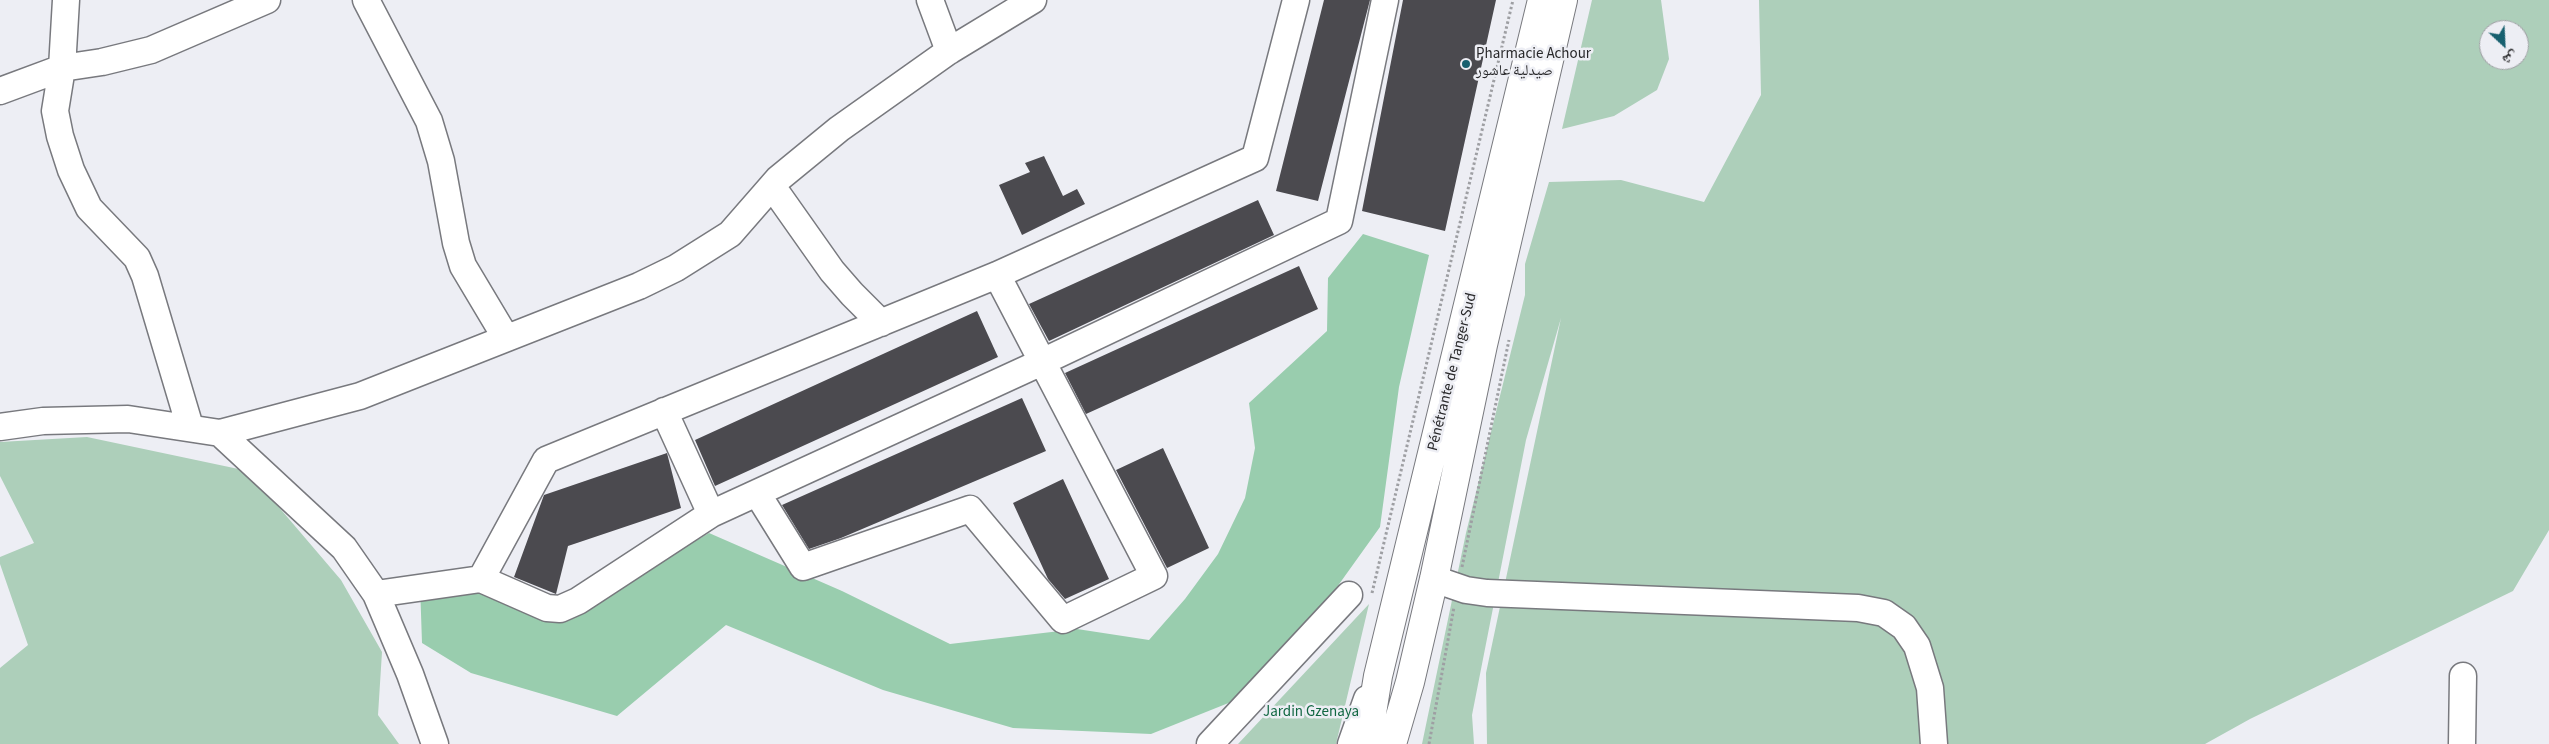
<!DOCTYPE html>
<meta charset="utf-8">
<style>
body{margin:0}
#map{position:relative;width:2549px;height:744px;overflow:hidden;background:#edeef4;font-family:"Source Sans 3","Noto Naskh Arabic",sans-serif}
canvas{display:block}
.north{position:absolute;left:2479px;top:20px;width:50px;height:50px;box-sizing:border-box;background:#edeef4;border:1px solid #9e9fa3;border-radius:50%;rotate:155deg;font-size:14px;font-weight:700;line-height:20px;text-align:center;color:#28282a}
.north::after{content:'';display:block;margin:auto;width:18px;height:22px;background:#17606f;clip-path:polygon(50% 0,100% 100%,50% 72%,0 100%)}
</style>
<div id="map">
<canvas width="2549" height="744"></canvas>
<div class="north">ش</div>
</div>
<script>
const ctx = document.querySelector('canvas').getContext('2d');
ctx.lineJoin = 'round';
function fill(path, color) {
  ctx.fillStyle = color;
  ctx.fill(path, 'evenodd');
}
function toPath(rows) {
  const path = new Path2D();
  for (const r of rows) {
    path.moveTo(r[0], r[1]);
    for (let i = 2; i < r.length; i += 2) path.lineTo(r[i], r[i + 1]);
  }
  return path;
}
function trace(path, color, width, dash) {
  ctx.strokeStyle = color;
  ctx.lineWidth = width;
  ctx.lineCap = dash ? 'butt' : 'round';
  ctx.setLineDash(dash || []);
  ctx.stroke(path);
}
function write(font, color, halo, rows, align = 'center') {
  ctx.font = font + ' "Source Sans 3","Noto Naskh Arabic",sans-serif';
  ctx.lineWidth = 5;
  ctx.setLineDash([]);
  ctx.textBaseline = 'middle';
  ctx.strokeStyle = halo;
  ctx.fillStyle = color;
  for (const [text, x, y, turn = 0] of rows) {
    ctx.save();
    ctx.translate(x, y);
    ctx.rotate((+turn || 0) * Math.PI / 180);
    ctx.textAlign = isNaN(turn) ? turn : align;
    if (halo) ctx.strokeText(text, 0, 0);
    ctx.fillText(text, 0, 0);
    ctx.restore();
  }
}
const green = toPath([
 [1592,0,1661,0,1669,59,1657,90,1614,116,1562,129],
 [1759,0,2549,0,2549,530,2513,591,2250,719,2205,744,1487,744,1486,673,1561,318,1526,440,1472,715,1474,744,1422,744,1466,533,1525,295,1525,264,1549,182,1621,180,1704,202,1761,95],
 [2489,30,2519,30,2519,60,2489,60],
 [87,437,248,471,341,580,382,652,378,715,399,744,0,744,0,668,28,645,0,564,0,557,34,543,0,476,0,442],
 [1369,604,1336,744,1238,744]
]);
const forest = toPath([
 [1363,234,1429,255,1399,387,1380,527,1327,601,1281,682,1151,734,1013,728,883,690,726,625,617,716,471,673,422,643,420,584,482,591,560,620,709,533,842,591,950,644,1077,629,1149,640,1185,599,1218,554,1245,498,1255,448,1249,403,1327,331,1328,278]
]);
const building = toPath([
 [1324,0,1370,0,1318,201,1276,191],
 [1403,0,1496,0,1445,231,1362,211],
 [1044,156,1063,196,1077,189,1085,204,1022,235,999,185,1030,172,1025,163],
 [1258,200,1274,235,1049,341,1029,304],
 [1299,266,1318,309,1086,414,1065,373],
 [977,311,998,357,715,486,695,440],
 [1022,398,1046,451,841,538,809,549,782,505],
 [1163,448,1209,548,1167,568,1116,470],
 [667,453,681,508,568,546,556,594,514,577,544,495],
 [1063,479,1109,579,1065,599,1048,579,1013,503]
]);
const path = toPath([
 [1462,567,1509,340],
 [1372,593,1513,0],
 [1429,744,1454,607]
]);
const minor = toPath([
 [66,0,62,68,55,111,60,136,71,170,89,208,137,258,145,276,190,427],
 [366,0,429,121,441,161,456,243,463,266,506,338],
 [930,0,949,51],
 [0,91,62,68,102,62,151,50,267,0],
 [772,186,832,271,852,294,881,323],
 [664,411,711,514,1042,362,1339,221,1385,0],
 [0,427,43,421,128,419,220,433,360,396,639,286,676,268,730,234,778,179,839,129,949,51,1033,0],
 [220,433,344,548,376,594,410,674,435,744],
 [757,493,803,567,970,509,1063,620,1154,576,997,275],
 [481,579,547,608,560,609,578,601,711,514],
 [1434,579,1466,590,1487,593,1858,608,1884,613,1904,627,1917,646,1930,688,1934,744],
 [376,594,481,579,546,460,997,275,1255,158,1296,0],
 [1210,744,1349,595],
 [1351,744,1367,699],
 [2462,744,2463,676]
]);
const highway = toPath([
 [1367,744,1378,676,1542,0],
 [1392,744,1410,682,1434,579,1483,345,1563,0]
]);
const markers = [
 [1466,64,5,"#17606f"]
];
const poiNames = [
 ["Pharmacie Achour",1476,55],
 ["صيدلية عاشور",1476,72]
];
const streetNames = [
 ["Pénétrante de Tanger-Sud",1453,372,-76]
];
const parkNames = [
 ["Jardin Gzenaya",1311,713]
];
fill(green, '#adcfba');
fill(forest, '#99cdae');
fill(building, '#4b4a4f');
trace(minor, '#78797e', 29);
trace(highway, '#78797e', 30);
trace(path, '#9e9fa3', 3, [2.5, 2.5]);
trace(minor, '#fff', 26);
trace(highway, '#fff', 28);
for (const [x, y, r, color] of markers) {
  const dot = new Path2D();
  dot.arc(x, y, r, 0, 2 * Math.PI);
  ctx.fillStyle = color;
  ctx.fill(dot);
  trace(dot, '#edeef4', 2);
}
write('15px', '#28282a', '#edeef4', poiNames, 'left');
write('15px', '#28282a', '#edeef4', streetNames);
write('15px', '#116742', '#edeef4', parkNames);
</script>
